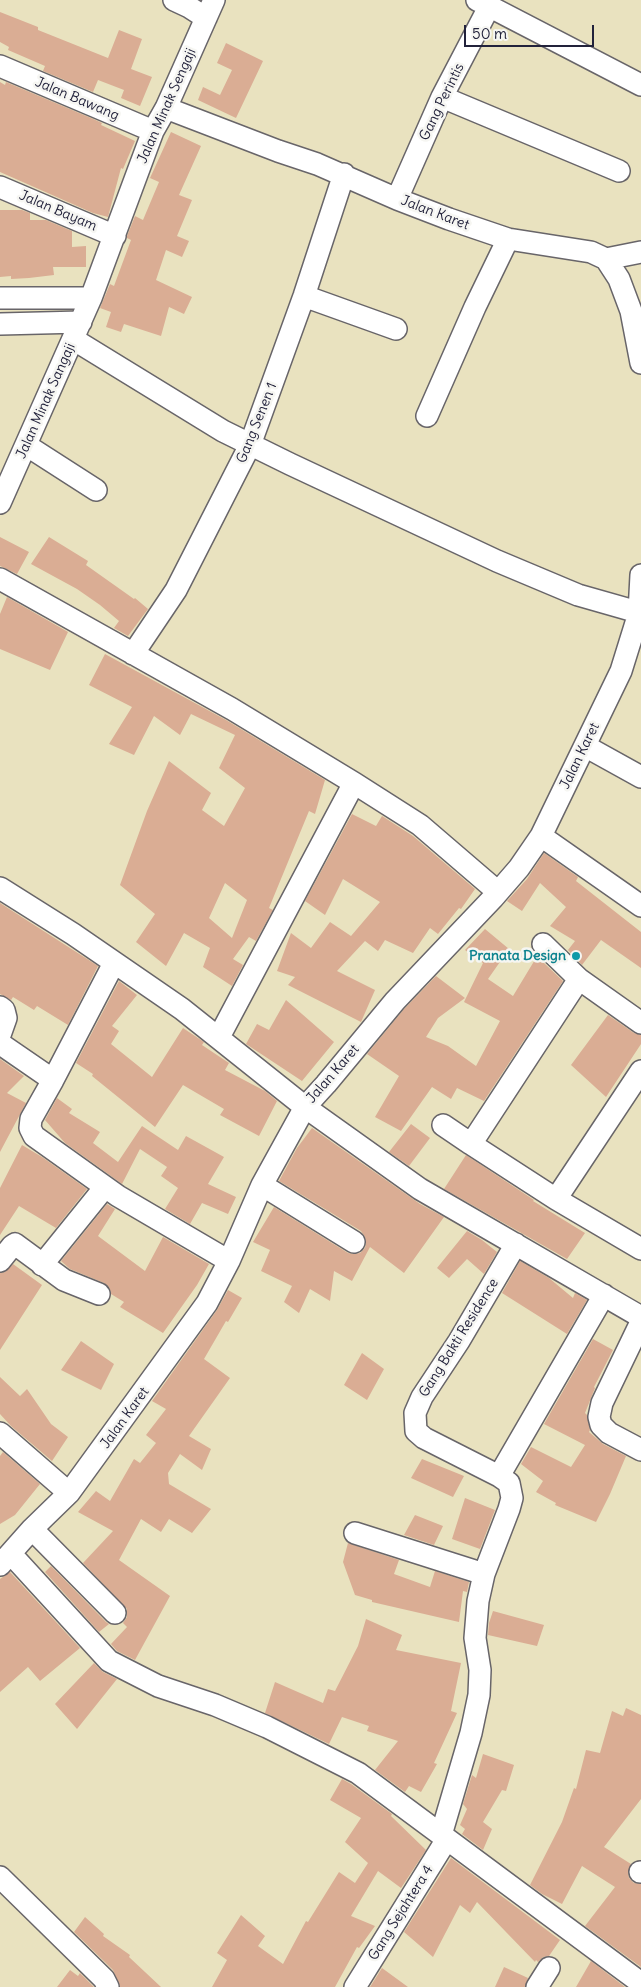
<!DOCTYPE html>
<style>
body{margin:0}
#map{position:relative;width:641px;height:1987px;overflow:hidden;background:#e9e2bf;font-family:Delius,sans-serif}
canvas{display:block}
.scale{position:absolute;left:464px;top:25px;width:130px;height:22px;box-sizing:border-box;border:2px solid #22223b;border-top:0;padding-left:6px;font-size:15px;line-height:18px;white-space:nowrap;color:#22223b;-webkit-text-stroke:4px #f6f6f2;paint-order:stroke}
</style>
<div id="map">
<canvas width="641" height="1987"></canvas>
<div class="scale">50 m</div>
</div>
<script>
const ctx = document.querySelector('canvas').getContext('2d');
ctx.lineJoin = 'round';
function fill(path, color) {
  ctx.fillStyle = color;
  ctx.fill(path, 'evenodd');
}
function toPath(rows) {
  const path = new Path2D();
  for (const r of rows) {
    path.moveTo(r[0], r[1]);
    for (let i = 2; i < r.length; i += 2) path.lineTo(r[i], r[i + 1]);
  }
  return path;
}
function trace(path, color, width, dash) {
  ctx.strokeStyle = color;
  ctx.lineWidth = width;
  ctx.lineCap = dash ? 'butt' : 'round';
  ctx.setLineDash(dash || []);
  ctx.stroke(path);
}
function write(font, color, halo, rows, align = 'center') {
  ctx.font = font + ' Delius,sans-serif';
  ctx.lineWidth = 5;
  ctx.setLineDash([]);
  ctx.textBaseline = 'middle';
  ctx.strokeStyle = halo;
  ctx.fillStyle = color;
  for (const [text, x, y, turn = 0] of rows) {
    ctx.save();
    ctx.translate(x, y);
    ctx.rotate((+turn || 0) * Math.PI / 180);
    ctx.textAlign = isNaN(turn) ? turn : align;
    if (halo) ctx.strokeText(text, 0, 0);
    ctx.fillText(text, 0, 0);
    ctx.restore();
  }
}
const building = toPath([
 [0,12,38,27,38,30,108,58,119,30,142,39,131,69,152,77,140,106,121,98,124,90,98,80,93,92,43,71,45,66,8,50,9,47,0,42],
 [226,43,263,61,236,118,198,100,203,87,220,95,232,70,217,63],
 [0,82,5,85,6,82,91,118,102,123,101,125,135,141,123,169,121,168,108,217,93,213,0,172],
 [171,132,201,146,179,195,192,200,177,236,189,241,182,257,166,250,156,280,192,297,184,314,169,307,161,336,124,324,121,332,106,327,111,312,100,308,110,284,114,286,131,240,127,238,127,236,135,216,143,220,159,182,150,178],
 [0,210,22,210,30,213,30,220,46,220,72,231,72,247,86,246,86,267,53,267,54,275,29,278,11,279,11,276,0,277],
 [0,537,29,552,17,574,0,566],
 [49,537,88,561,86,565,134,599,135,598,148,609,128,636,114,628,119,621,100,605,77,589,31,564],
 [7,597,68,632,50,670,0,649,0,614],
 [105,654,226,720,325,780,315,814,309,811,269,908,273,910,256,941,249,937,233,959,243,965,232,986,203,967,210,948,184,933,166,966,136,942,155,914,120,885,147,811,169,761,211,793,202,810,224,826,245,788,219,768,235,735,191,714,180,735,154,716,134,755,109,744,132,707,89,685],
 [225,883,247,900,232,938,209,918],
 [352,814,376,826,382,816,413,836,475,889,461,909,459,908,438,934,430,928,413,953,385,940,378,951,365,941,337,971,375,990,361,1022,288,985,295,977,277,971,291,933,311,948,330,922,351,936,380,902,343,879,325,915,305,901],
 [544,853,578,877,576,881,641,932,641,968,601,940,582,965,568,950,575,941,550,926,566,907,540,883,522,911,507,901,527,879],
 [0,903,98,966,68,1025,37,1006,34,1010,13,997,11,1000,0,994],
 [485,929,509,949,488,979,513,996,536,958,544,963,563,981,484,1101,457,1088,451,1099,432,1087,401,1131,375,1117,399,1076,367,1054,404,1009,436,976,465,998,438,1018,426,1037,448,1046,476,1066,500,1021,464,1002,483,963,465,950],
 [119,981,137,995,112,1026,119,1031,111,1044,152,1077,183,1028,204,1042,202,1045,229,1063,225,1070,265,1091,277,1101,259,1136,220,1115,224,1109,183,1085,155,1127,92,1076,93,1074,76,1063],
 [286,1000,334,1042,302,1081,246,1044,257,1024,269,1030],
 [608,1015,634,1033,641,1035,641,1044,606,1097,571,1065],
 [0,1059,24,1076,7,1093,26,1103,0,1152],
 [57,1098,72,1109,69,1113,100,1132,93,1143,118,1162,142,1126,178,1150,186,1136,224,1157,208,1184,236,1197,228,1214,202,1203,190,1224,165,1209,178,1188,161,1176,167,1167,140,1149,122,1184,65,1143,45,1120],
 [411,1124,430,1138,409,1166,389,1152],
 [312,1128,420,1204,444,1217,404,1273,370,1247,352,1281,334,1271,330,1301,310,1289,299,1313,284,1302,292,1286,261,1271,270,1250,253,1242,274,1207,348,1253,354,1254,360,1253,365,1248,366,1243,365,1237,361,1231,279,1181,297,1148],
 [22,1145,42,1157,87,1189,56,1228,19,1206,0,1235,0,1188],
 [466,1155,534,1200,533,1201,585,1233,567,1259,444,1189],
 [107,1204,115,1209,98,1236,145,1271,163,1237,209,1264,197,1285,163,1333,120,1307,124,1302,111,1294,109,1287,104,1283,70,1269,61,1261],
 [467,1231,482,1240,497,1252,484,1274,467,1259,449,1278,437,1268],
 [520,1261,549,1278,573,1298,575,1293,587,1300,567,1334,502,1293],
 [13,1264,42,1285,0,1350,0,1273,5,1272],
 [228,1290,242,1298,228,1322,226,1321,204,1359,230,1378,189,1436,211,1449,202,1470,180,1454,168,1473,169,1484,211,1509,192,1533,169,1519,161,1532,141,1519,119,1560,170,1596,135,1660,117,1651,111,1644,127,1627,123,1623,127,1617,127,1609,83,1563,113,1531,78,1512,96,1491,110,1501,134,1459,140,1463,156,1443,146,1435,166,1409,152,1401,217,1310],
 [593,1339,613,1350,594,1387,595,1388,585,1413,587,1415,590,1430,589,1432,603,1444,626,1456,610,1494,596,1522,555,1505,556,1503,536,1492,543,1481,521,1464,531,1447,571,1467,585,1445,544,1424],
 [81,1341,114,1364,101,1390,61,1370],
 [362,1353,384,1369,367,1400,344,1385],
 [0,1377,20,1396,27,1389,51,1424,68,1437,52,1461,11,1426,0,1414],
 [3,1452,40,1484,15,1515,0,1524,0,1456],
 [422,1459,464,1476,453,1497,411,1478],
 [465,1498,495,1510,480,1549,452,1539],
 [415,1515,443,1526,434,1545,404,1535],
 [348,1543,399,1560,394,1574,430,1587,435,1571,469,1582,467,1592,463,1591,459,1622,372,1602,372,1600,355,1595,343,1562],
 [51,1566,106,1622,109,1624,99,1632,45,1572],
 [10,1572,80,1648,40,1681,28,1667,0,1692,0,1579],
 [493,1611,544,1625,537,1646,488,1635,489,1623],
 [366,1619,402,1635,396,1650,461,1663,451,1711,457,1713,434,1763,437,1764,421,1792,409,1786,405,1792,375,1770,398,1741,367,1731,369,1726,342,1717,329,1744,265,1713,275,1682,323,1703,328,1689,335,1691,358,1646],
 [94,1663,103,1672,117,1679,77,1729,55,1704],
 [626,1708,641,1715,641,1799,604,1847,631,1864,628,1872,629,1878,634,1883,641,1884,641,1967,585,1926,615,1887,582,1866,562,1904,542,1894,530,1885,562,1822,574,1788,576,1789,586,1750,600,1753,612,1711,623,1716],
 [483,1754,514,1765,506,1791,502,1790,483,1822,492,1829,483,1850,462,1834,465,1829,460,1825,467,1809,463,1804,472,1775,476,1778],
 [342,1779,351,1784,392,1814,391,1816,426,1850,405,1882,401,1888,378,1871,351,1916,375,1926,359,1948,357,1947,335,1987,212,1987,227,1960,217,1953,241,1915,265,1936,258,1946,283,1964,306,1921,308,1922,339,1872,355,1883,368,1863,345,1842,361,1818,330,1800],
 [451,1858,560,1940,549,1956,543,1957,538,1962,536,1960,535,1962,477,1902,470,1913,460,1905,433,1957,404,1932],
 [85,1917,104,1934,103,1936,130,1955,129,1957,161,1987,120,1987,113,1970,74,1932],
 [591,1961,625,1987,576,1987],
 [504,1967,528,1978,525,1987,495,1987],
 [382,1968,408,1987,370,1987],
 [70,1970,78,1976,80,1973,94,1987,57,1987]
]);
const minor = toPath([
 [174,0,189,7,206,18],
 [477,0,641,85],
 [0,66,153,131],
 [442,97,619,171],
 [166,108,278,151,317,164,397,199,449,219,508,239,591,252,606,259,619,279,631,311,641,363],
 [0,187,115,236],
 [397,199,442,97,489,7],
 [606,259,641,252],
 [304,296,396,329],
 [0,298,91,298],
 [0,324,81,322],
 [73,339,223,431,290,464,497,561,578,595,641,613],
 [427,416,475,307,508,239],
 [26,445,96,490],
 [0,503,91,298,153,131,166,108,214,0],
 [0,579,232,709,354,783,420,825,498,892],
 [133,654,176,590,250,445,304,296,344,174],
 [585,746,641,777],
 [541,836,641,906],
 [0,888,73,934,182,1009,305,1107,420,1189,641,1317],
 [543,944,579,979],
 [114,963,53,1080,31,1119,30,1128,34,1136,118,1196,229,1261],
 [0,1007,4,1010,6,1018,0,1035],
 [641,1023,579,979,471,1144,556,1199,641,1071],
 [219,1037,354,783],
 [0,1041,2,1045,53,1080],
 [443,1125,471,1144],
 [262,1185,354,1242],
 [556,1199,641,1249],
 [0,1261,12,1246,15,1244,64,1280,99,1294],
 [42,1265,105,1187],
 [641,1322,602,1403,599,1417,601,1425,609,1433,641,1450],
 [0,1433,69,1493],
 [499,1476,604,1295],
 [32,1529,115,1613],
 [355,1533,484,1574],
 [11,1554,109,1661,158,1686,215,1705,267,1727,358,1773,641,1983],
 [0,1565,32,1529,69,1493,207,1303,229,1261,262,1185,305,1107,326,1084,395,1001,493,898,519,868,541,836,621,671,639,613,641,575],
 [441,1835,471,1733,479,1695,480,1670,475,1638,478,1601,484,1574,509,1509,512,1498,509,1483,499,1476,424,1438,416,1431,415,1413,422,1397,459,1341,516,1244],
 [640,1872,641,1872],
 [0,1877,104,1979,108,1987],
 [355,1987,447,1839],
 [537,1987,549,1968]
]);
const markers = [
 [576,956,5,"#0f9aa8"]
];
const streetNames = [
 ["Jalan Bawang",77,99,23],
 ["Gang Perintis",442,102,-64],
 ["Jalan Minak Sengaji",167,106,-66],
 ["Jalan Bayam",58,211,23],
 ["Jalan Karet",435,213,21],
 ["Jalan Minak Sangaji",46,401,-66],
 ["Gang Senen 1",257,423,-68],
 ["Jalan Karet",580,756,-64],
 ["Jalan Karet",333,1074,-49],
 ["Gang Bakti Residence",459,1338,-58],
 ["Jalan Karet",125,1418,-54],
 ["Gang Sejahtera 4",401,1913,-58]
];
const cultureNames = [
 ["Pranata Design",566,956]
];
fill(building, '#daad94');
trace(minor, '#686569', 24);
trace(minor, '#fff', 21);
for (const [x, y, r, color] of markers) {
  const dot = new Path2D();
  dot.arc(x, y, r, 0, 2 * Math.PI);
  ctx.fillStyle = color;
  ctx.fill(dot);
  trace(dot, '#f6f6f2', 2);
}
write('14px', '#22223b', '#f6f6f2', streetNames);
write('bold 14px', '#0d838f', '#f6f6f2', cultureNames, 'right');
</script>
